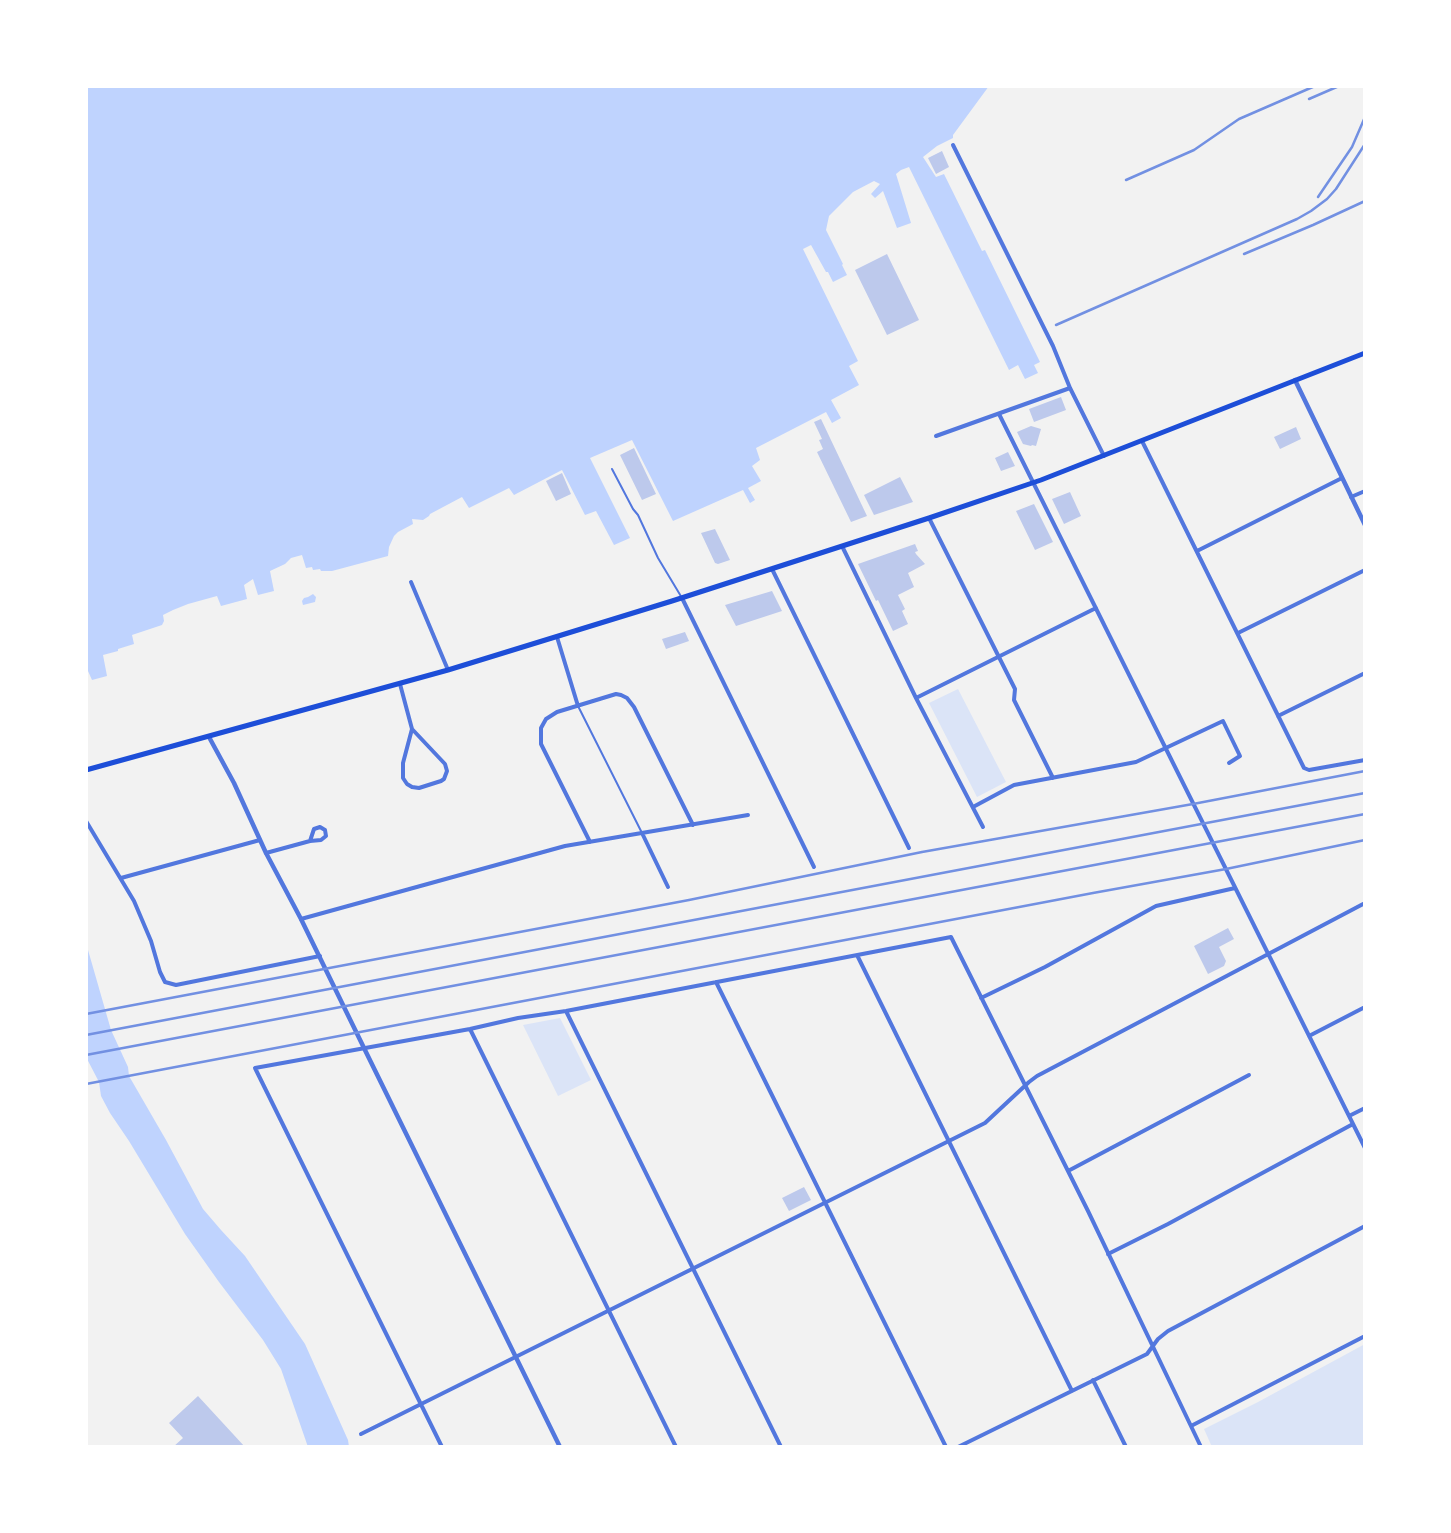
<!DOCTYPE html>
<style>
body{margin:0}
#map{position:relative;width:1451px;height:1533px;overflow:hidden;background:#f2f2f2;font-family:"DejaVu Sans",sans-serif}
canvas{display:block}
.frame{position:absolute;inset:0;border:88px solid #fff;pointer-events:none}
</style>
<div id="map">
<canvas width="1451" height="1533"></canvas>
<div class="frame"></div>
</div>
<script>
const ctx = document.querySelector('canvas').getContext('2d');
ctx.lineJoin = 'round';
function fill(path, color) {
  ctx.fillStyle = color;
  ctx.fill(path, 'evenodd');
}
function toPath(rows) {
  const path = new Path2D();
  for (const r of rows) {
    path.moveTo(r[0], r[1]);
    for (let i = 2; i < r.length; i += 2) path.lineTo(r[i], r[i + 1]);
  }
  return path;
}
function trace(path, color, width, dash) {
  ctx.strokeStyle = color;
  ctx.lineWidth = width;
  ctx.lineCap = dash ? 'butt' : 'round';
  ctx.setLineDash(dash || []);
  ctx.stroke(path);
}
const green = toPath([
 [958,689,1006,782,977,797,929,703],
 [560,1018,591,1080,558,1096,523,1025],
 [1365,1344,1365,1447,1212,1447,1204,1429,1258,1402]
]);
const water = toPath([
 [86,86,989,86,953,135,953,138,937,146,923,157,936,177,944,174,982,251,985,250,1040,362,1034,365,1038,373,1025,379,1018,365,1009,370,909,167,901,170,896,174,911,223,897,228,883,191,875,198,871,194,880,184,874,181,853,192,829,216,826,230,843,264,842,265,847,275,833,282,828,272,826,272,811,245,803,249,858,361,849,366,859,385,831,400,841,418,832,423,826,412,756,448,760,460,752,466,761,481,748,488,755,500,750,503,743,490,673,521,632,440,590,458,630,538,614,545,596,511,585,515,562,470,514,495,509,488,469,508,462,497,430,514,429,516,423,520,412,519,413,524,398,532,394,536,389,547,388,556,332,571,321,571,320,569,313,570,312,567,306,568,302,555,291,558,285,564,270,571,274,591,258,595,253,579,244,585,247,599,221,606,217,596,188,604,173,610,163,615,164,621,162,625,132,635,134,644,118,649,118,651,103,655,107,676,92,680,88,671,86,671],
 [313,594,316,597,315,602,303,605,302,601,304,598,308,597],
 [86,943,111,1030,128,1067,129,1076,166,1140,203,1209,221,1230,245,1256,305,1344,348,1440,349,1447,308,1447,281,1369,263,1340,219,1282,185,1234,129,1141,110,1113,101,1096,99,1082,86,1057]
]);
const building = toPath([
 [942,151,949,167,936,174,928,158],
 [887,254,919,320,887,335,855,270],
 [1061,397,1066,410,1034,422,1029,409],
 [821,419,867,516,851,522,817,452,823,449,819,440,822,439,814,422],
 [1031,426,1041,429,1036,446,1032,445,1031,446,1023,444,1017,432],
 [1296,427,1301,439,1280,449,1274,437],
 [634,448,656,494,642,500,620,455],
 [1008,452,1015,466,1001,471,995,458],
 [562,473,571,494,556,501,546,481],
 [900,477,913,502,874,515,864,495],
 [1070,492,1081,516,1064,524,1052,499],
 [1034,504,1053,542,1035,550,1016,511],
 [715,529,730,560,718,564,715,563,701,533],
 [915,544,918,551,915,552,916,554,925,564,908,573,914,587,898,595,905,609,902,611,908,624,893,631,878,600,876,601,858,564],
 [772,591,782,611,736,626,725,605],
 [685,632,689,641,666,649,662,639],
 [1228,928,1234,939,1219,947,1226,961,1224,966,1208,974,1194,946],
 [804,1187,811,1200,789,1211,782,1198],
 [198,1396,245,1447,173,1447,183,1438,169,1423]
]);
const service = toPath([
 [612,469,633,509,638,515,658,558,682,598],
 [578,706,642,833]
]);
const minor = toPath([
 [953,145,1053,346,1070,388,1104,456],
 [999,414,1365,1148],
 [936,436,1070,388],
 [1142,441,1304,768,1309,770,1365,760],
 [1351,497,1365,491],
 [929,518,1015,689,1014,700,1053,778],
 [842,546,916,698,983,827],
 [1197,551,1342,478],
 [772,569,909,848],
 [411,582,448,670],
 [682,598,814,867],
 [1238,633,1365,570],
 [557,637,578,706],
 [400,684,412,729],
 [916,698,1096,608],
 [1278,716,1365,673],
 [412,729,445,764,447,771,444,779,441,781,419,788,412,787,407,784,403,778,403,763,412,729],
 [973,807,1014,785,1136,762,1223,721,1240,756,1229,763],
 [86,821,134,901,151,941,160,972,165,982,176,985,320,956],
 [642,833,668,887],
 [590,842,541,744,541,728,546,719,557,712,616,694,621,695,627,698,634,707,693,825],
 [266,853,310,841,321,840,326,836,325,830,320,827,314,829,310,841],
 [121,878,260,840],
 [301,919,565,846,748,815],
 [857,955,1072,1391],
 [716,982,946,1447],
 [981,998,1045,967,1156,906,1235,888],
 [566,1011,781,1447],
 [470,1029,676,1447],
 [1309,1036,1365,1007],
 [1349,1116,1365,1108],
 [1068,1171,1249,1075],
 [1108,1254,1168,1224,1353,1124],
 [1093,1380,1126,1447],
 [1191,1426,1365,1336],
 [361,1434,985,1123,1029,1082,1037,1076,1365,903],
 [442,1447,255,1068,470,1029,518,1018,566,1011,951,937,1088,1211,1201,1447],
 [958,1447,1147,1354,1158,1339,1168,1331,1365,1226]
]);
const tertiary = toPath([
 [1295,380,1365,525],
 [209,737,234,783,266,853,301,919,364,1048,560,1447]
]);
const secondary = toPath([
 [86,770,448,670,672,601,929,518,1041,480,1365,353]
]);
const rail = toPath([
 [1309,99,1339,86],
 [1126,180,1194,150,1239,119,1315,86],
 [1318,197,1352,147,1365,117],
 [1244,254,1313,225,1365,201],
 [1056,325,1297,219,1311,211,1327,199,1336,189,1365,144],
 [86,1014,689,900,922,852,1193,804,1365,771],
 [86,1035,1365,793],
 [86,1055,1365,814],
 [86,1084,1093,893,1226,869,1365,840]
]);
fill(green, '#dbe4f7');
fill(water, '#bfd3fe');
fill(building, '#bdc9ec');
trace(service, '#5277de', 2);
trace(minor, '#5277de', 4);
trace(tertiary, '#5277de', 4.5);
trace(secondary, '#1d4ed8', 5);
trace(rail, '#7290e2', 2.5);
</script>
